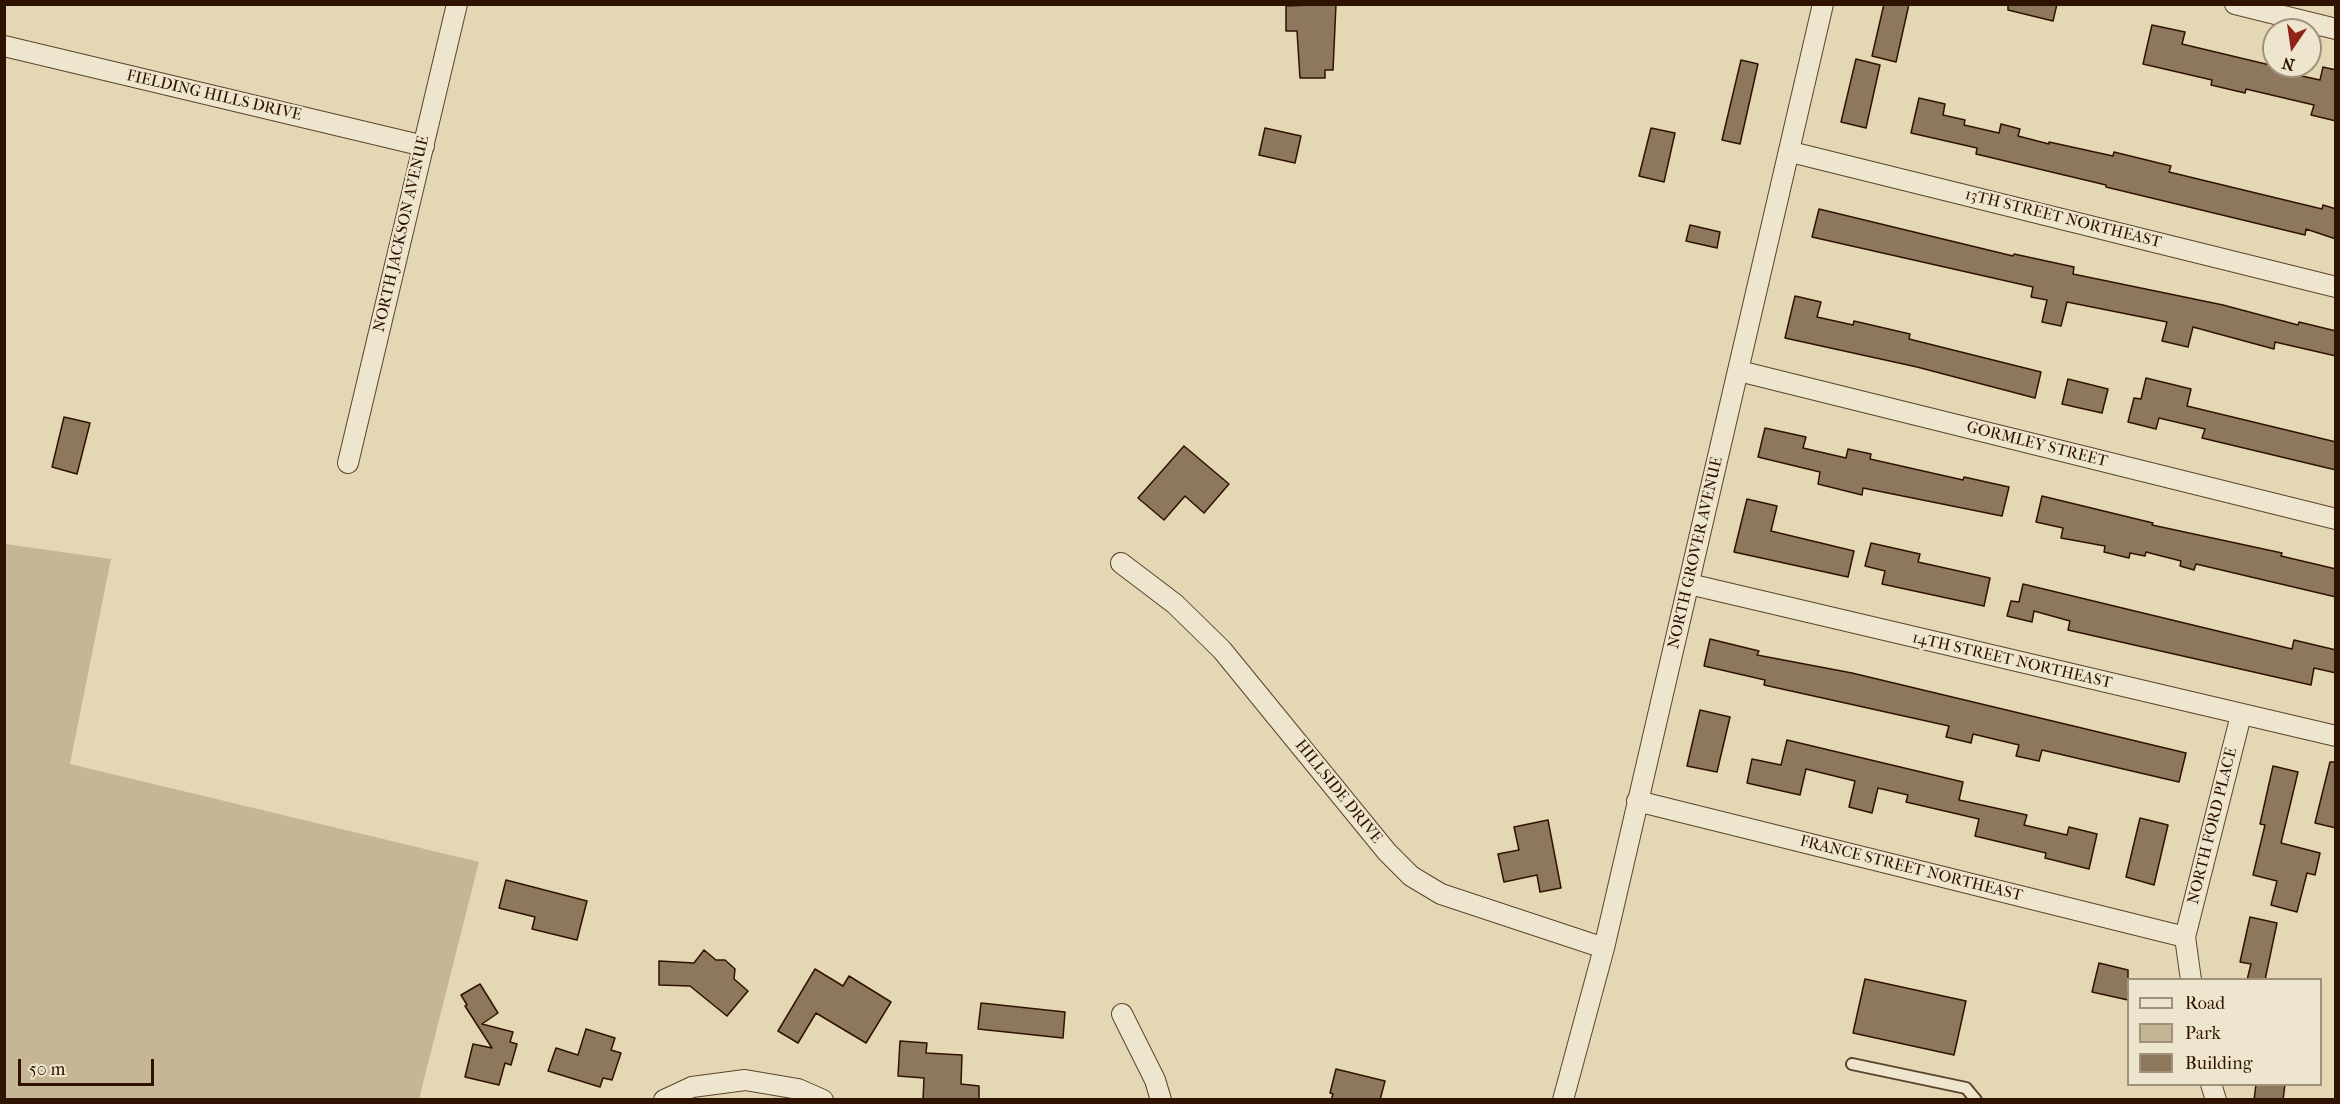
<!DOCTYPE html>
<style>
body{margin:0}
#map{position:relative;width:2340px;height:1104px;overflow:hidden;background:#e3d7b4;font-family:"IM FELL French Canon",serif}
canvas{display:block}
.frame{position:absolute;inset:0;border:6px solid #301201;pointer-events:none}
.legend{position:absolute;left:2127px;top:978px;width:195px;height:108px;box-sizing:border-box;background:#ede5ce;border:2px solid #a1917c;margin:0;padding:8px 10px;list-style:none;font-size:18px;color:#301201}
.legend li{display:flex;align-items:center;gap:12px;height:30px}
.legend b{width:30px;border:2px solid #a1917c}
.north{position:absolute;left:2262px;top:18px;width:60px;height:60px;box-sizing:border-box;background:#ede5ce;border:2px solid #a1917c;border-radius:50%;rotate:193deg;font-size:16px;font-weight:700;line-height:24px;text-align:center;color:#301201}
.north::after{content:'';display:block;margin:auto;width:21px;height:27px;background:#8f2418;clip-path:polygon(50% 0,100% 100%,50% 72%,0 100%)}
.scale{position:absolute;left:18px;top:1059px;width:136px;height:27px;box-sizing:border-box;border:3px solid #301201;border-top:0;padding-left:8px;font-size:18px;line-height:21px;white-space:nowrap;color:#301201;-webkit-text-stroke:4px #ede5ce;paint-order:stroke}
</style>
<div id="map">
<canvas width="2340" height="1104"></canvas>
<div class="frame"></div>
<ul class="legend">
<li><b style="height:8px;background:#ede5ce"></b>Road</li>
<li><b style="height:16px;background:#c5b696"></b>Park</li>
<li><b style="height:16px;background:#8d785e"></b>Building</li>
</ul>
<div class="north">N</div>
<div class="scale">50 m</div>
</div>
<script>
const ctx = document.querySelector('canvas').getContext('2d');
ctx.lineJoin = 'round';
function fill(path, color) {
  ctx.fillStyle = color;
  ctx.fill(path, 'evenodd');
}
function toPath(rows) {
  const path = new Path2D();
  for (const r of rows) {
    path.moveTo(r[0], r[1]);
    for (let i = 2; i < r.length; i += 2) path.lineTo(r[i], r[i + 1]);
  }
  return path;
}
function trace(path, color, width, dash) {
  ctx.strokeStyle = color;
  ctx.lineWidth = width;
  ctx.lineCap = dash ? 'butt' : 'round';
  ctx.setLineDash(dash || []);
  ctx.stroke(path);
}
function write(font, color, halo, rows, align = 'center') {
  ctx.font = font + ' "IM FELL French Canon",serif';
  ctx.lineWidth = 4.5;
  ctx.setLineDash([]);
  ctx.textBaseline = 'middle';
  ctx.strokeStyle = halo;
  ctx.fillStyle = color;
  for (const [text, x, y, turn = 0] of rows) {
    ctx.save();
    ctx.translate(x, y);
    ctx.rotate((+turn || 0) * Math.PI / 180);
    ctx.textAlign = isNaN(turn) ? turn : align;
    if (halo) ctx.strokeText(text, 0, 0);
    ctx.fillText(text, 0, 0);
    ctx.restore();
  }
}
const green = toPath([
 [5,544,111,559,70,764,479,862,419,1099,5,1099]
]);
const building = toPath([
 [1336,4,1333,70,1325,70,1325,78,1300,78,1297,31,1286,31,1286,6,1336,4],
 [1884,4,1909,4,1896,62,1872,56,1884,4],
 [2008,4,2057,4,2053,21,2008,10,2008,4],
 [2152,25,2185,32,2182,44,2274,66,2295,66,2293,74,2320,80,2323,67,2336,70,2336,121,2311,115,2314,105,2246,89,2245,93,2211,85,2212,80,2143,64,2152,25],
 [1856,59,1880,65,1866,128,1841,122,1856,59],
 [1741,60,1758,64,1740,144,1722,140,1741,60],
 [1919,98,1945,104,1943,115,1965,120,1964,125,1999,133,2001,124,2020,129,2018,136,2049,144,2049,142,2113,156,2114,152,2171,166,2169,172,2322,209,2323,205,2336,209,2336,239,2306,229,2305,235,2106,187,2106,185,1976,154,1977,148,1911,133,1919,98],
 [1265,128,1301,136,1295,163,1259,155,1265,128],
 [1651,128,1675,133,1664,182,1639,176,1651,128],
 [1819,209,2013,256,2014,254,2074,267,2073,274,2223,305,2298,325,2299,322,2336,331,2336,356,2275,342,2274,349,2193,327,2188,347,2162,341,2167,322,2067,302,2061,326,2042,322,2047,300,2031,297,2033,287,1812,237,1819,209],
 [1690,225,1720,232,1717,248,1686,241,1690,225],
 [1795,296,1821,302,1817,317,1853,325,1854,321,1910,334,1909,339,2041,372,2035,398,1917,367,1785,338,1795,296],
 [2146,378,2191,389,2187,406,2336,442,2336,470,2202,438,2205,429,2159,418,2156,429,2128,422,2134,398,2141,399,2146,378],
 [2068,379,2108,389,2102,413,2062,404,2068,379],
 [64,417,90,423,77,474,52,467,64,417],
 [1765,428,1806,437,1803,448,1846,458,1848,449,1871,454,1870,459,1963,480,1964,477,2009,487,2002,516,1863,488,1862,495,1818,484,1820,472,1758,457,1765,428],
 [1184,446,1229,484,1204,513,1185,496,1164,520,1138,498,1184,446],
 [2042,496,2153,523,2152,525,2282,553,2281,556,2336,569,2336,597,2196,564,2194,570,2180,566,2181,561,2146,552,2145,556,2130,553,2129,558,2104,552,2105,546,2061,538,2063,528,2036,522,2042,496],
 [1747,499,1777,506,1771,531,1854,551,1848,577,1734,552,1747,499],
 [1871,543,1920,554,1918,562,1990,578,1984,606,1882,584,1885,571,1865,566,1871,543],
 [2023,584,2292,649,2294,640,2336,650,2336,673,2314,668,2311,685,2068,630,2070,621,2034,611,2032,622,2007,616,2011,601,2019,602,2023,584],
 [1710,639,1759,651,1757,655,1852,673,2186,753,2179,782,2042,750,2039,761,2016,756,2019,745,1973,734,1971,743,1946,737,1949,726,1764,685,1765,680,1704,666,1710,639],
 [1700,710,1730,717,1717,772,1687,766,1700,710],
 [1787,740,1963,782,1959,800,2027,815,2024,825,2067,835,2069,827,2097,834,2089,869,2045,858,2046,853,1975,836,1979,819,1906,802,1908,795,1878,788,1872,813,1849,807,1855,781,1806,769,1800,795,1747,783,1752,759,1781,765,1787,740],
 [2330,762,2336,762,2336,828,2315,823,2330,762],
 [2273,766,2298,772,2281,843,2320,853,2315,875,2307,873,2297,912,2271,905,2277,881,2253,875,2265,825,2260,824,2273,766],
 [2140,818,2168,825,2154,885,2126,877,2140,818],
 [1548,820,1561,888,1540,892,1537,875,1504,882,1498,854,1519,850,1514,827,1548,820],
 [506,880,587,901,577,940,532,929,535,917,499,908,506,880],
 [2250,917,2277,923,2265,980,2247,980,2251,964,2240,962,2250,917],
 [704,950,716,960,725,960,735,969,734,979,748,991,727,1016,690,986,659,985,659,961,694,963,704,950],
 [2099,963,2128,970,2128,1000,2092,992,2099,963],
 [815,969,843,986,849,976,891,1002,866,1043,816,1013,798,1043,778,1031,815,969],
 [1865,979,1966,1001,1954,1055,1853,1033,1865,979],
 [480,984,498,1013,482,1024,513,1032,510,1042,517,1044,511,1065,505,1063,499,1085,465,1077,473,1044,492,1048,465,1006,467,1005,461,995,480,984],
 [981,1003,1065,1012,1063,1038,978,1029,981,1003],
 [586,1029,615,1038,611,1050,621,1053,612,1080,603,1078,600,1087,548,1071,556,1048,578,1055,586,1029],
 [900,1041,927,1043,926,1053,962,1055,961,1084,979,1086,979,1100,923,1100,924,1078,898,1076,900,1041],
 [1336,1069,1385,1081,1380,1100,1331,1100,1333,1094,1330,1093,1336,1069],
 [2256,1084,2285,1084,2283,1100,2254,1100,2256,1084]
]);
const lane = toPath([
 [1852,1064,1966,1088,1976,1100]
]);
const street = toPath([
 [2235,4,2336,29],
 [4,46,424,146],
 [1791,152,2336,287],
 [1739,371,2336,519],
 [348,463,457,4],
 [1121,563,1175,604,1222,650,1387,852,1411,876,1441,894,1604,948],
 [1689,584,2336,736],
 [1637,801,2185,937],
 [2191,980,2185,937,2241,715],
 [1122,1014,1155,1080,1161,1100],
 [2211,1084,2216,1100],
 [664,1100,692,1087,745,1080,798,1089,823,1100],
 [1563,1100,1604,948,1823,4]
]);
const streetNames = [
 ["FIELDING HILLS DRIVE",214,96,13],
 ["13TH STREET NORTHEAST",2063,219,14],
 ["NORTH JACKSON AVENUE",402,234,-77],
 ["GORMLEY STREET",2037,445,14],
 ["NORTH GROVER AVENUE",1696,553,-77],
 ["14TH STREET NORTHEAST",2012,661,13],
 ["HILLSIDE DRIVE",1338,792,51],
 ["NORTH FORD PLACE",2213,826,-76],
 ["FRANCE STREET NORTHEAST",1911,869,14]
];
fill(green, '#c5b696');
fill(building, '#8d785e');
trace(building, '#301201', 1.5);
trace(lane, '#5d432e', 14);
trace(street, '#5d432e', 22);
trace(lane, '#ede5ce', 10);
trace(street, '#ede5ce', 20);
write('16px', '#301201', '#ede5ce', streetNames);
</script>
